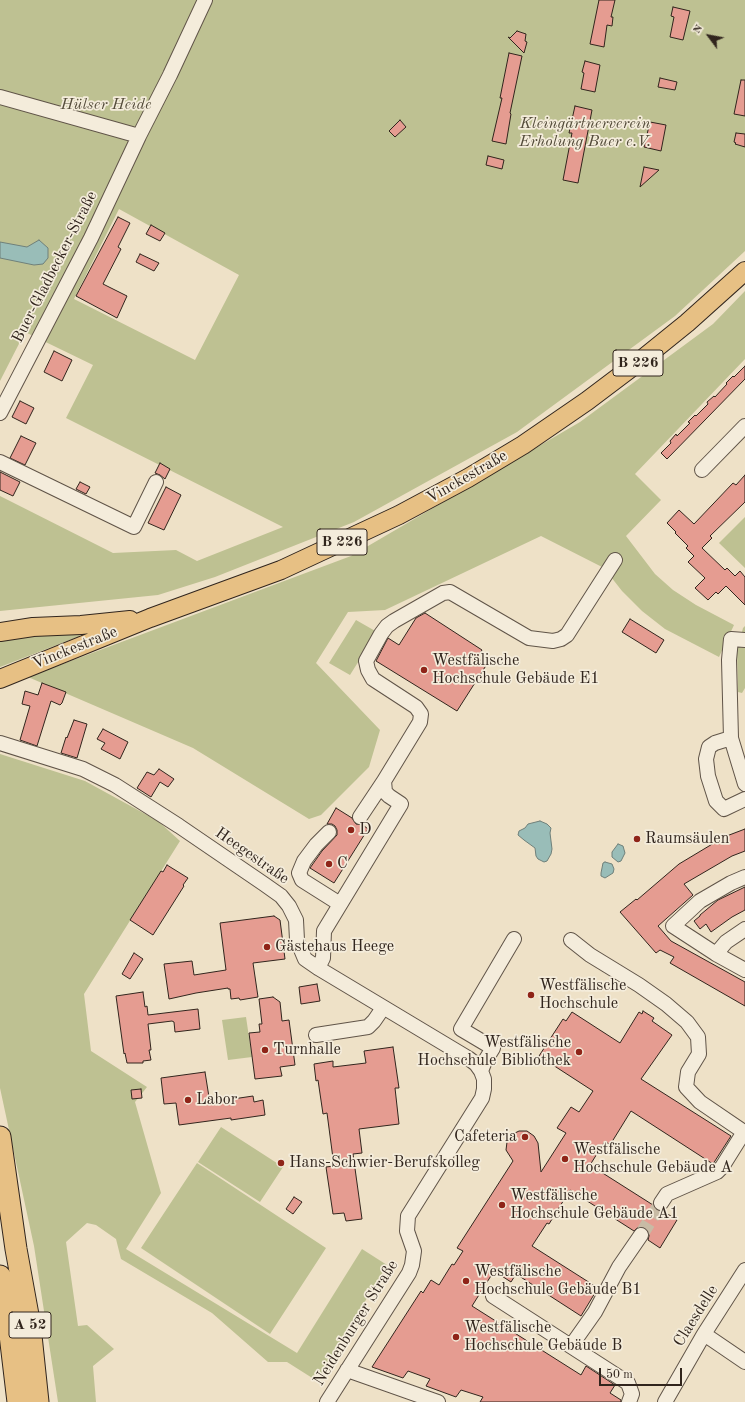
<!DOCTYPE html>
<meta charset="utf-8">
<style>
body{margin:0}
#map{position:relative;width:745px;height:1402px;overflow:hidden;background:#eee1c7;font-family:"Old Standard TT",serif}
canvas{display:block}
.north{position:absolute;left:689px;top:16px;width:40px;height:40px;-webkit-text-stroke:3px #f4ecdb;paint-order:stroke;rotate:302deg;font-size:11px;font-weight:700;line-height:16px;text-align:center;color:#31251d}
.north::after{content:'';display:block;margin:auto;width:14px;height:18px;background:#31251d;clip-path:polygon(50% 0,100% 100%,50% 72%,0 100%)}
.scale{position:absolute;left:599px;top:1368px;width:83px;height:18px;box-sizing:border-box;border:2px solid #31251d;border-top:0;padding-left:5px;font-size:12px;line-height:14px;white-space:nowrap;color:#31251d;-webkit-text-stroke:3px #f4ecdb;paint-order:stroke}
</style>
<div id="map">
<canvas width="745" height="1402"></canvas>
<div class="north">N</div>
<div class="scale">50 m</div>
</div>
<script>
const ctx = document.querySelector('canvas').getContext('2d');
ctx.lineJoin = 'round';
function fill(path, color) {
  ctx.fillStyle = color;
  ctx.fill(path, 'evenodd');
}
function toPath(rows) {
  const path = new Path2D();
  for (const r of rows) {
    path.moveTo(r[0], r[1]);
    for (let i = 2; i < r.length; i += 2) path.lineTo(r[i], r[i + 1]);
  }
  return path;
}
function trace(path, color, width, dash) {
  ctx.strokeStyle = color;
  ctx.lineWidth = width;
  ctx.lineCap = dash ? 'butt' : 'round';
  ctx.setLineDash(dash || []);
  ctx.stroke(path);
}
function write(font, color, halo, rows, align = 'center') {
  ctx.font = font + ' "Old Standard TT",serif';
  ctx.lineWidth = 3.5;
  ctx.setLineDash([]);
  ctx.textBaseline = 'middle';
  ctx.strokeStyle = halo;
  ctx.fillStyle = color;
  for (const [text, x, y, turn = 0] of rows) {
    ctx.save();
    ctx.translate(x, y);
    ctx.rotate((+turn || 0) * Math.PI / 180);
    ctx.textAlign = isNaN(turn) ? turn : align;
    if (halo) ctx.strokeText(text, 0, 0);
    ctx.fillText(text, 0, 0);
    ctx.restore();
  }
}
const green = toPath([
 [0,0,745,0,745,251,675,316,517,432,354,522,215,577,158,595,0,611,0,496,113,553,176,550,197,561,283,527,66,418,93,365,25,332,0,381],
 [119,209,239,275,195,360,74,299],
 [745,291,745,359,635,474,661,500,626,536,655,574,673,590,696,605,734,625,719,657,665,629,642,611,622,591,604,568,541,536,385,610,348,612,316,663,380,730,369,767,321,815,309,819,193,748,28,677,351,556,580,422,713,324],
 [745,517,745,568,719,543],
 [356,620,377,632,350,675,329,663],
 [745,626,745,688,742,693,738,692,737,651,743,628],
 [79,634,80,636,0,667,0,640,39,635],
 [0,754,85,781,158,821,180,841,84,994,91,1051,147,1087,135,1102,161,1193,126,1249,297,1353,362,1249,387,1265,317,1381,287,1362,268,1362,212,1313,121,1259,116,1239,96,1225,87,1223,66,1242,78,1326,87,1325,114,1349,93,1366,96,1402,58,1402,34,1246,0,1088],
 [246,1017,252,1057,228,1060,222,1020],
 [221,1127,283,1167,260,1202,198,1162],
 [197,1163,326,1248,270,1334,141,1248]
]);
const water = toPath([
 [39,240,48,248,48,258,43,264,34,265,0,258,0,242,27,247,39,240],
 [540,821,547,824,551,828,550,833,552,849,551,854,547,861,544,862,538,859,536,856,535,848,524,840,518,835,519,831,525,828,528,824,540,821],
 [618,844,623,846,625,853,621,861,618,862,612,857,612,852,618,844],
 [605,862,612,864,614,869,613,873,605,878,601,876,601,873,603,863,605,862]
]);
const building = toPath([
 [599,0,615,0,611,17,613,17,612,26,607,25,604,47,590,44,599,0],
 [673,7,690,11,683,40,670,37,674,17,671,16,673,7],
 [517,31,526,34,525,41,527,42,524,53,508,37,510,38,517,31],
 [509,53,522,56,510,113,511,114,506,144,492,141,502,98,500,98,509,53],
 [585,61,600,65,595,92,581,89,584,73,582,72,585,61],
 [660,78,677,82,675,90,658,87,660,78],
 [741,80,745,80,745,116,734,114,741,80],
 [575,106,592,110,578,183,563,180,572,133,569,133,575,106],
 [400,120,406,127,395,137,389,131,400,120],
 [650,122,666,125,661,151,644,147,650,122],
 [736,133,745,134,745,147,735,144,736,143,734,142,736,133],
 [488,156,504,160,502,169,486,165,488,156],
 [644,167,659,170,640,187,644,167],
 [118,217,130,223,118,247,121,249,103,284,127,296,117,318,76,296,118,217],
 [151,225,165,233,160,241,146,234,151,225],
 [140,254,159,263,154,271,136,262,140,254],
 [54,351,72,360,62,381,44,372,54,351],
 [745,366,745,379,667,459,661,453,671,443,670,441,676,434,677,436,690,423,688,422,695,415,696,416,708,404,707,402,714,396,715,397,727,384,726,383,733,376,734,377,745,366],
 [20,401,34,408,26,424,12,417,20,401],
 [21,436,36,443,25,465,10,458,21,436],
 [160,463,170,469,165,479,160,475,155,473,160,463],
 [0,472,20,482,13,496,0,490,0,472],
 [745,475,745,502,710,536,712,538,702,548,725,570,727,568,735,576,740,571,745,577,745,605,726,586,718,594,716,592,708,600,695,588,705,578,688,562,694,556,686,548,688,546,675,533,676,532,667,523,679,510,694,524,733,483,736,485,745,475],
 [80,482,90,487,86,494,76,489,80,482],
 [166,487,181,495,164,530,148,523,166,487],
 [425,613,482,650,477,658,487,664,457,711,376,661,388,638,399,645,416,618,425,613],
 [630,619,664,640,656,653,622,632,630,619],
 [42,683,66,692,62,703,60,705,51,701,37,746,20,740,30,706,22,704,25,691,38,695,42,683],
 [74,720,87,724,77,758,61,753,66,737,67,738,74,720],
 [103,729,128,742,120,759,101,749,105,743,97,739,103,729],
 [159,769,174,779,168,787,160,782,151,797,137,788,147,772,154,775,159,769],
 [336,808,352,818,356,824,363,825,368,829,334,883,310,868,322,851,337,835,337,830,335,826,332,824,327,824,336,808],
 [745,829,745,851,732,856,684,884,693,895,658,926,671,941,745,982,745,1006,670,963,674,957,660,950,656,953,620,912,636,899,637,900,679,864,724,837,745,829],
 [167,865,188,878,183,885,184,886,153,935,130,920,161,871,163,872,167,865],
 [745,887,745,910,732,917,711,932,706,924,700,929,694,921,700,916,700,915,718,900,745,887],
 [274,916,280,920,285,959,253,963,258,997,240,1000,239,998,231,999,230,989,228,989,228,988,196,993,169,999,164,964,192,961,194,975,226,970,220,923,274,916],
 [134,953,143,959,130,979,122,974,134,953],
 [317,984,320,1001,301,1004,299,987,317,984],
 [143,992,145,1007,147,1006,148,1015,198,1009,200,1029,175,1032,174,1022,172,1021,148,1024,151,1050,149,1050,151,1060,143,1061,143,1063,127,1063,125,1053,124,1054,116,996,143,992],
 [273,997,280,1002,282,1021,289,1020,295,1065,280,1067,282,1076,255,1079,249,1033,260,1032,259,1024,262,1024,259,999,273,997],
 [643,1011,654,1018,652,1021,672,1035,641,1079,731,1136,713,1164,631,1111,610,1145,605,1141,590,1165,653,1205,657,1210,663,1211,677,1220,660,1248,648,1240,649,1236,649,1232,645,1228,638,1227,634,1231,570,1190,549,1224,547,1223,532,1246,598,1288,581,1316,516,1274,511,1282,494,1271,472,1306,581,1375,586,1366,615,1385,610,1393,621,1400,621,1402,480,1402,483,1397,461,1390,456,1397,426,1386,430,1379,408,1371,403,1378,372,1367,421,1291,423,1293,431,1280,439,1285,452,1264,454,1265,463,1251,457,1248,513,1161,506,1150,507,1142,509,1138,511,1135,519,1131,527,1131,534,1136,538,1143,541,1172,566,1133,557,1128,571,1107,579,1112,593,1091,539,1056,563,1019,566,1021,572,1012,620,1043,639,1012,642,1014,643,1011],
 [393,1047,399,1088,395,1088,399,1124,359,1129,362,1153,353,1154,362,1219,346,1221,344,1213,333,1214,326,1167,334,1166,327,1113,323,1114,318,1080,316,1081,314,1064,333,1061,333,1067,366,1063,364,1051,393,1047],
 [205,1072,209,1097,213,1097,213,1102,253,1096,254,1102,263,1100,265,1115,231,1120,231,1118,179,1125,176,1103,164,1104,161,1078,205,1072],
 [141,1089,142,1098,132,1099,131,1090,141,1089],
 [294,1197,302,1202,293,1214,286,1209,294,1197]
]);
const minorTunnel = toPath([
 [641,1235,661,1203]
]);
const minor = toPath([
 [0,97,139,136],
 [0,413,91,238,139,136,170,75,205,0],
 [0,462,134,527,156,482],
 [702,470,745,426],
 [745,640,731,639,729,660,731,738,745,784],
 [731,738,715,743,709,747,706,759,708,776,716,801,724,809,745,799],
 [0,743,83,769,115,785,179,826,264,884,281,896,289,906,296,920,297,940,305,959,318,968,468,1058,476,1064,481,1071,484,1079,484,1089,482,1098,408,1216,407,1231,414,1251,412,1265,409,1273,327,1402],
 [360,817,384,781],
 [329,832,316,845,304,861,299,873,302,880,340,904],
 [745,877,731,883,700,901,673,926,716,954,745,970],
 [571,940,590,955,639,985,666,1004,687,1022,698,1037,699,1054,688,1072,686,1087,700,1102,741,1130,742,1135,722,1167,717,1172,667,1194,661,1203],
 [716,954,726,942,745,929],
 [318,968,323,958,324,931,401,804,389,796,385,792,384,781,420,722,421,714,416,707,373,679,368,670,366,661,381,634,387,626,394,621,443,593,450,592,529,638,553,641,561,639,567,635,615,560],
 [316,1035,368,1027,374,1021,383,1008],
 [481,1071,485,1061,493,1048,461,1029,514,939],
 [493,1296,628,1383,632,1394,629,1402],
 [704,1334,745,1362],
 [571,1346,595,1312,619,1267,641,1235],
 [347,1370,438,1402],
 [665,1402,704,1334,745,1270]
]);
const major = toPath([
 [0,632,33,627,81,625,130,620],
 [0,679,150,618,281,570,399,515,468,478,523,445,587,401,640,361,687,323,745,271]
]);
const highway = toPath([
 [0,1137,16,1249,30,1326,38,1402],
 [0,1276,8,1318,18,1402]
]);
const markers = [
 [424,670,4,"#8f2418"],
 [351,830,4,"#8f2418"],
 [637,839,4,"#8f2418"],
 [329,864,4,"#8f2418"],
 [267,947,4,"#8f2418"],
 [531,995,4,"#8f2418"],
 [265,1050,4,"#8f2418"],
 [579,1052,4,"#8f2418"],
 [188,1100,4,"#8f2418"],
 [525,1137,4,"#8f2418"],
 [565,1159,4,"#8f2418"],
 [281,1163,4,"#8f2418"],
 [502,1205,4,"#8f2418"],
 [466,1281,4,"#8f2418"],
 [456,1337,4,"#8f2418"]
];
const shields = [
 [638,363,50],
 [342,542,50],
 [30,1325,42]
];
const shieldNames = [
 ["B 226",638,363],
 ["B 226",342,542],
 ["A 52",30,1325]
];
const parkNames = [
 ["Hülser Heide",106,105],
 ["Kleingärtnerverein",585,124],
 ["Erholung Buer e.V.",585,142]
];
const streetNames = [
 ["Buer-Gladbecker-Straße",55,267,-63],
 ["Vinckestraße",467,477,-30],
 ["Vinckestraße",75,648,-22],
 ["Heegestraße",252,856,35],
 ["Claesdelle",696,1316,-58],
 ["Neidenburger Straße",356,1323,-58]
];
const poiNames = [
 ["Westfälische",432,661],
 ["Hochschule Gebäude E1",432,679],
 ["D",359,830],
 ["Raumsäulen",645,839],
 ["C",337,864],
 ["Gästehaus Heege",275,947],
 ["Westfälische",539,986],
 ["Hochschule",539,1004],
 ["Westfälische",571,1043,"right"],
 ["Hochschule Bibliothek",571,1061,"right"],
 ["Turnhalle",273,1050],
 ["Labor",196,1100],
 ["Cafeteria",517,1137,"right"],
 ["Westfälische",573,1150],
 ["Hochschule Gebäude A",573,1168],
 ["Hans-Schwier-Berufskolleg",289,1163],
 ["Westfälische",510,1196],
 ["Hochschule Gebäude A1",510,1214],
 ["Westfälische",474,1272],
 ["Hochschule Gebäude B1",474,1290],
 ["Westfälische",464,1328],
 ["Hochschule Gebäude B",464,1346]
];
fill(green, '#bec192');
fill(water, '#99bdb8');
trace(water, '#6f807a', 1);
fill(building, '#e59c91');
trace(building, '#31251d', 1);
trace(minorTunnel, '#c8bba5', 14, [14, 7]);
trace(minor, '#605448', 16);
trace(major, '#31251d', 20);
trace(highway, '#31251d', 23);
trace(minor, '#f4ecdb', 14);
trace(major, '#e7c084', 18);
trace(highway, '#e7c084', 21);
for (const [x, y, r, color] of markers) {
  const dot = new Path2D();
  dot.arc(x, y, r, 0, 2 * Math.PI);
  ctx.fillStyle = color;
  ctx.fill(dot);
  trace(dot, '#f4ecdb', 1.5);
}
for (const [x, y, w] of shields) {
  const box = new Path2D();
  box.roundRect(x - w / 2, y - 13, w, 26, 3);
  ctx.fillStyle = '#f4ecdb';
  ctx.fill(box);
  trace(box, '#31251d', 1);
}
write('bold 15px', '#31251d', null, shieldNames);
write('italic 16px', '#544c3a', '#f4ecdb', parkNames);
write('16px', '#31251d', '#f4ecdb', streetNames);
write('16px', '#31251d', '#f4ecdb', poiNames, 'left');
</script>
